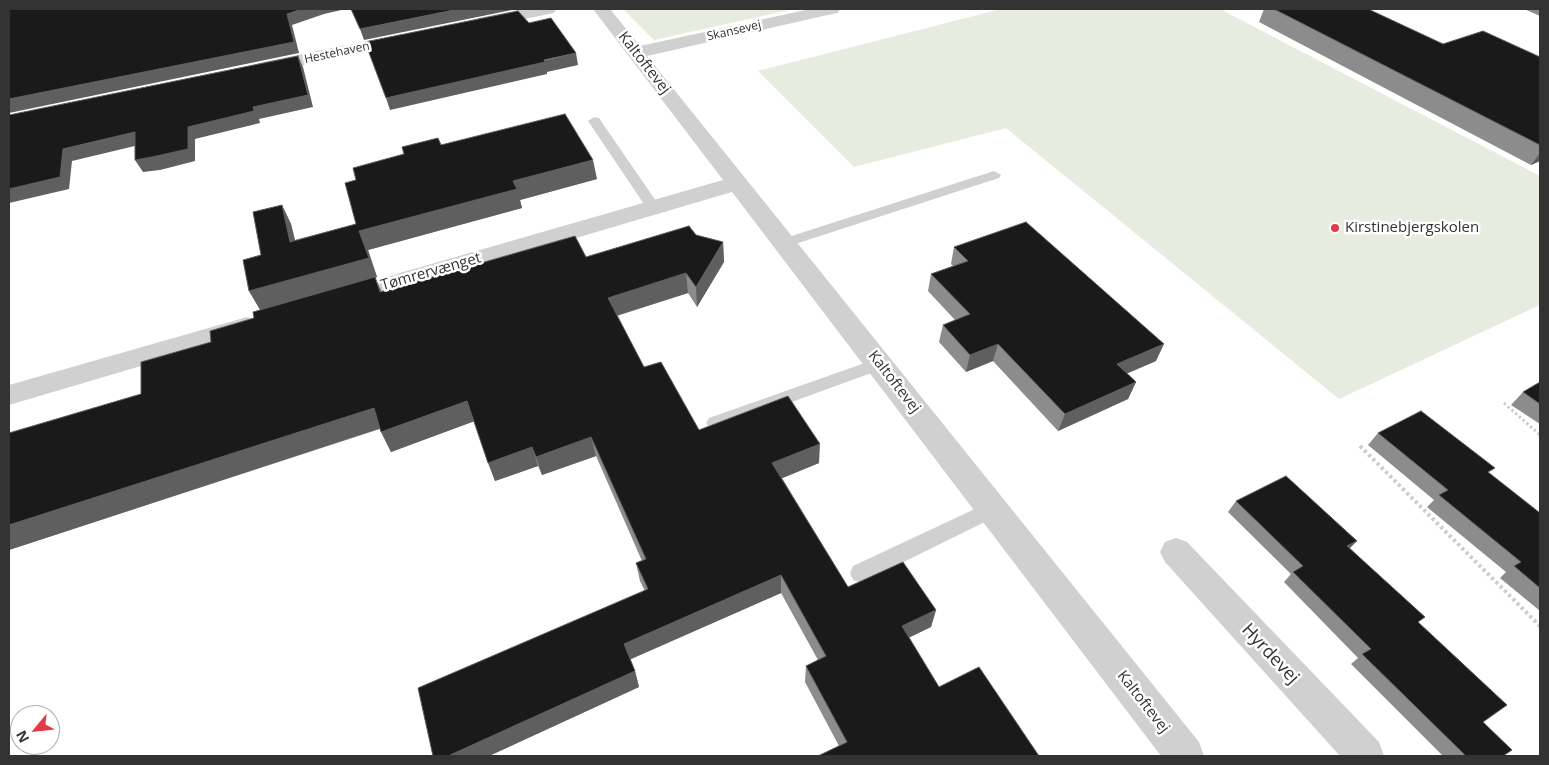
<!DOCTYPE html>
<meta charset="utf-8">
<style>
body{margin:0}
#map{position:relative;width:1549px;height:765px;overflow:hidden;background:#fff;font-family:"Open Sans",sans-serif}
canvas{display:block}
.frame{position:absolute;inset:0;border:10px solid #333;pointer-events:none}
.north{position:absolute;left:10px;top:705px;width:50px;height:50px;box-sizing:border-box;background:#fff;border:1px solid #adadad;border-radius:50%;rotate:242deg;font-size:14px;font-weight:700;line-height:20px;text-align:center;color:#333}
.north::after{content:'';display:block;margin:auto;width:18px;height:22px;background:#e63946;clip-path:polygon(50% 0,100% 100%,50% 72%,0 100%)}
</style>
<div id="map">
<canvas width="1549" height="765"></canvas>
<div class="frame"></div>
<div class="north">N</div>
</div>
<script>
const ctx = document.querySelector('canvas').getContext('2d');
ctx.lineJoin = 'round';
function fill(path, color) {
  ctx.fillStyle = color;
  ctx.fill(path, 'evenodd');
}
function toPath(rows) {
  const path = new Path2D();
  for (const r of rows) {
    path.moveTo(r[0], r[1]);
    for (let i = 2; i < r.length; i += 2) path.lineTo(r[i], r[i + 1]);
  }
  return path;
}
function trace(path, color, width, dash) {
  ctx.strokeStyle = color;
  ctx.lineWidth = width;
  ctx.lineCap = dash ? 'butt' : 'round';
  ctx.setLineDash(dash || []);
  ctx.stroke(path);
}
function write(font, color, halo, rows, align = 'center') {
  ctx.font = font + ' "Open Sans",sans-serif';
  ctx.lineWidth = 5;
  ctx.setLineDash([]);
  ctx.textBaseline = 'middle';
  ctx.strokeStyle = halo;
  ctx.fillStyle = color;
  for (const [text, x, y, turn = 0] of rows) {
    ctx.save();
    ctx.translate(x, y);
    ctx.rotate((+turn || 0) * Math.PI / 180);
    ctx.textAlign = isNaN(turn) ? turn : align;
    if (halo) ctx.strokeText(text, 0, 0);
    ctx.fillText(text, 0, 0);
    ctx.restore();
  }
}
const green = toPath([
 [623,9,794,9,654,40],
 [1001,9,1220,9,1540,176,1540,305,1339,399,1006,128,854,167,758,71]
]);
const pathFar1 = toPath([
 [1504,403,1540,435]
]);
const path = toPath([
 [1360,446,1540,626]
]);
const service = toPath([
 [594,117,599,118,658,204,660,207,658,210,648,210,588,121,594,117],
 [994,171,1001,175,999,178,789,246,784,248,777,243,779,240,994,171],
 [879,358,885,360,888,364,885,368,715,430,709,428,706,423,709,418,879,358],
 [992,501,999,503,1002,509,999,515,867,580,860,582,853,580,850,573,853,566,992,501]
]);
const minor = toPath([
 [524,9,556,9,554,13,484,27,478,26,475,22,478,18,524,9],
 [593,9,610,9,640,46,810,9,840,9,838,13,832,14,647,56,1199,742,1204,756,1161,756,732,192,352,304,343,306,334,304,330,298,334,292,723,180,593,9],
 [402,34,408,35,411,39,408,43,263,74,256,72,254,68,256,64,263,62,402,34],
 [247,317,256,320,260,326,256,332,9,405,9,385,247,317],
 [1176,538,1187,542,1379,742,1384,756,1340,756,1165,562,1160,552,1165,542,1176,538]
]);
const wall = toPath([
 [1264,9,1368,9,1443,44,1540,57,1540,161,1531,165,1259,22],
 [1524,9,1540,9,1540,16],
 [441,145,597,179,520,200,522,208,368,250,377,277,375,278,382,292,586,257,696,235,723,242,724,262,697,307,688,293,617,316,644,367,699,430,819,463,782,478,848,587,936,610,931,627,909,637,939,687,979,667,839,746,805,682,806,666,818,660,781,593,630,659,635,671,639,687,489,756,433,756,645,591,640,581,636,563,642,561,596,456,542,475,538,466,495,481,474,421,391,452,380,429,9,550,9,433,141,394,211,342,254,318,260,310,249,291,261,255,282,205,291,224,295,240,356,224,356,180],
 [954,247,1156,361,1127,373,1136,382,1128,399,1058,431,993,361,966,372,939,342,943,325,955,320,928,291,931,274,953,266,951,264],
 [1540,382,1540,424,1511,405,1523,392],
 [1378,433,1489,474,1540,513,1540,611,1500,578,1506,572,1427,507,1434,500,1368,445],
 [1236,501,1350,548,1419,623,1483,722,1503,756,1443,756,1351,664,1358,658,1284,582,1291,574,1228,512]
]);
const shadedWall = toPath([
 [302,9,346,9,324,14,292,25,299,53,9,113,9,99,287,14],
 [459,9,512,9,512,10,364,40,360,29],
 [576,53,578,65,547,72,547,74,390,110,386,98],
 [298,56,303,67,313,107,259,119,260,123,195,139,195,161,160,170,143,172,135,160,188,127,253,107],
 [135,132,143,144,72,161,69,189,9,203,9,206,9,189,63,149],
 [1540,153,1540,161,1531,165],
 [593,160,597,179,520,200,522,208,368,250,377,277,375,278,384,297,261,311,249,291,359,231,513,181],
 [282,205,291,224,300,261,290,242],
 [723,242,724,262,697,307,696,287],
 [686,273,688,293,612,317,608,298],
 [998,344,993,361,966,372,970,355],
 [1164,344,1156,361,1110,381,1117,364],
 [1136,382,1128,399,1058,431,1065,414],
 [467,401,475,421,391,452,381,432],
 [374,408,384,427,9,550,9,525],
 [591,437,596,456,542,475,536,457],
 [820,444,819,463,773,482,772,463],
 [532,447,538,466,495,481,488,463],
 [1357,541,1346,552,1347,546],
 [781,575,781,593,629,660,624,644],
 [936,610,931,627,898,643,902,626],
 [635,671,639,687,489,756,448,756]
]);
const building = toPath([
 [9,9,302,9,287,14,294,42,9,99,9,9],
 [351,9,459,9,360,29,351,9],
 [1274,9,1368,9,1443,44,1483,31,1540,57,1540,145,1274,9],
 [518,11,529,23,551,18,576,53,544,60,545,62,386,98,365,42,518,11],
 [298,56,308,95,253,107,254,111,188,127,188,149,152,157,135,160,135,132,63,149,60,177,9,189,9,115,298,56],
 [565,114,593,160,513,181,517,189,359,231,369,258,249,291,243,260,261,255,253,212,282,205,290,242,356,224,345,183,356,180,353,168,404,154,402,147,438,138,441,145,565,114],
 [1026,222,1164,344,1117,364,1136,382,1065,414,998,344,970,355,943,325,970,314,931,274,968,261,954,247,1026,222],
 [689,226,696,235,723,242,696,287,686,273,608,298,644,367,661,362,699,430,788,396,820,444,772,463,848,587,903,562,936,610,902,626,939,687,979,667,1039,756,818,756,847,742,806,666,826,656,781,575,624,644,635,671,448,756,433,756,418,688,648,589,636,563,646,559,591,437,536,457,532,447,488,463,467,401,381,432,374,408,9,525,9,433,141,394,141,362,211,342,210,331,254,318,253,312,375,277,380,292,575,236,586,257,689,226],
 [1540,382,1540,404,1523,392,1540,382],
 [1421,411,1495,468,1488,472,1540,513,1540,588,1514,566,1521,562,1439,495,1448,490,1378,433,1421,411],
 [1286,476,1357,541,1347,546,1425,617,1418,622,1507,705,1483,722,1512,750,1503,756,1466,756,1362,654,1371,649,1293,572,1303,566,1236,501,1286,476]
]);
const markers = [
 [1335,228,5,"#e63946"]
];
const farStreetnames = [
 ["Skansevej",734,31,-13],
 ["Hestehaven",337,53,-12]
];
const streetNames = [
 ["Kaltoftevej",644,63,52],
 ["Tømrervænget",431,272,-16],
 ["Kaltoftevej",894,382,52],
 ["Kaltoftevej",1143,702,52]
];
const poiNames = [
 ["Kirstinebjergskolen",1345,228]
];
const nearStreetnames = [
 ["Hyrdevej",1270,654,47]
];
fill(green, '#e6ecdf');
trace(pathFar1, '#cdcdcd', 3, [2.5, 2.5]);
trace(path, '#cdcdcd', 4, [3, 3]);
fill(service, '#d0d0d0');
fill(minor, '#d0d0d0');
fill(wall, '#8c8c8c');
fill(shadedWall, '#5f5f5f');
fill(building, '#1a1a1a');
trace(building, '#5f5f5f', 1);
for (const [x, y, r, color] of markers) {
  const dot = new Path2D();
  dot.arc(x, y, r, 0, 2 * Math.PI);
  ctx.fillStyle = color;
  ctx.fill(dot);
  trace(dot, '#fff', 2);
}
write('12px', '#333', '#fff', farStreetnames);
write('15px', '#333', '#fff', streetNames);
write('15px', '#333', '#fff', poiNames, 'left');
write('18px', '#333', '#fff', nearStreetnames);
</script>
